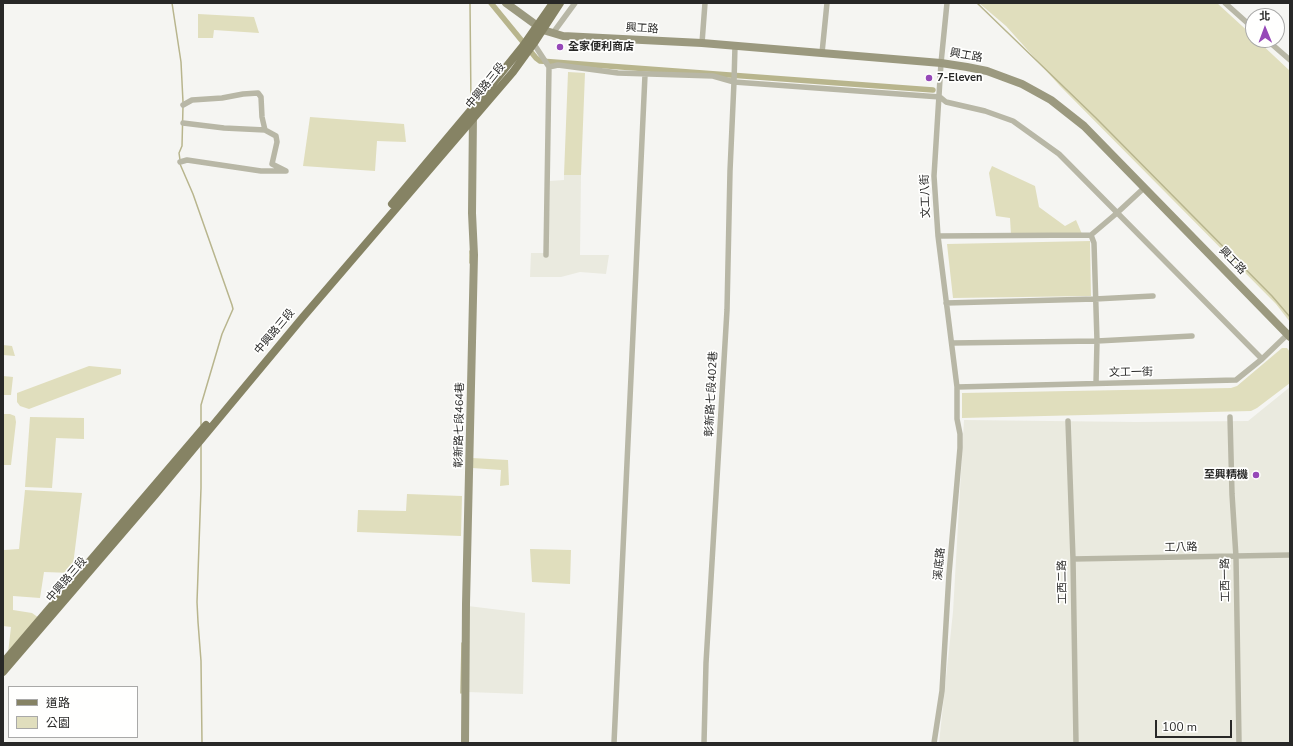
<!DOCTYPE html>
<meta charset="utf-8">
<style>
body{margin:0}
#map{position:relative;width:1293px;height:746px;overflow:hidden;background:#f5f5f2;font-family:"Nunito Sans","Noto Sans TC",sans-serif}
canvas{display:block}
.frame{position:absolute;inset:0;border:4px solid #282827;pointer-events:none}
.legend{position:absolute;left:8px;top:686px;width:130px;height:52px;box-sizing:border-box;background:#fffffe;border:1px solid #a9a9a8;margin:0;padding:5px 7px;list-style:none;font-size:12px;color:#282827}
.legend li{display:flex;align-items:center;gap:8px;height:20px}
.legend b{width:20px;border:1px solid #a9a9a8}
.north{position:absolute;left:1245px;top:8px;width:40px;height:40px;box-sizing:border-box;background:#fffffe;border:1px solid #a9a9a8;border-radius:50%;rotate:359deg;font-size:11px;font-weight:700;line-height:16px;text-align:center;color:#282827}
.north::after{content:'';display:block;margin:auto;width:14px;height:18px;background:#9648b8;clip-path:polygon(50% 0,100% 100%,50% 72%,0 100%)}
.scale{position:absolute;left:1155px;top:720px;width:77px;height:18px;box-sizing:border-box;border:2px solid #282827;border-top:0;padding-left:5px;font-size:12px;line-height:14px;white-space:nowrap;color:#282827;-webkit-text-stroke:3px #fffffe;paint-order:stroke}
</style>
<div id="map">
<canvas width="1293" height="746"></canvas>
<div class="frame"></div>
<ul class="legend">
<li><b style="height:5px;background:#868364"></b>道路</li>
<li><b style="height:11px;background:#e0debd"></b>公園</li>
</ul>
<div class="north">北</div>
<div class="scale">100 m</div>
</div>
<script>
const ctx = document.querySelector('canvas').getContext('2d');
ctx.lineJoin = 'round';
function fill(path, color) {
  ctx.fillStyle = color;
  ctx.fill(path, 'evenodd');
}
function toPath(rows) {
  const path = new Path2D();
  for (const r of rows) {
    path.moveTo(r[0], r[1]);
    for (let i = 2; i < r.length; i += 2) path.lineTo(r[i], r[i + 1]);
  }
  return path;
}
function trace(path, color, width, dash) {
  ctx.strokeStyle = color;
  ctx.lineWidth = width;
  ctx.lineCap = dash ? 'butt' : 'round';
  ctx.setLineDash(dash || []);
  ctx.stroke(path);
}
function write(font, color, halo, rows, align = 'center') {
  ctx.font = font + ' "Nunito Sans","Noto Sans TC",sans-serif';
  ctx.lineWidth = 3.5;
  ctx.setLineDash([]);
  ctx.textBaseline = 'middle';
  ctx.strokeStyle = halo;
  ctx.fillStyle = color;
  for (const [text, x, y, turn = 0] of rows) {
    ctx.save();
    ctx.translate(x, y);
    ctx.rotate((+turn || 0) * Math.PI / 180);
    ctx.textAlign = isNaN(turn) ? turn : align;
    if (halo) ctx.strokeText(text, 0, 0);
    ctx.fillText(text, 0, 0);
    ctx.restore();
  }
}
const built = toPath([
 [564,175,581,175,580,255,609,255,606,274,580,272,561,277,530,277,531,253,548,253,550,181,564,180],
 [1290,387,1290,743,939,743,953,612,964,420,1136,422,1248,421],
 [468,606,525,613,523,694,468,692]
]);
const green = toPath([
 [979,3,1217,3,1253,36,1253,40,1257,40,1290,71,1290,322,1276,304,1060,86,1006,26],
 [198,14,254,17,259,33,214,30,213,38,198,38],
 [568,72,585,73,581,175,564,175],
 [310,117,404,124,406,142,377,141,375,171,303,166],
 [992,166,1035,186,1039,207,1065,226,1076,220,1082,234,1011,235,1010,218,996,216,989,173],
 [1090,241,1091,296,953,298,947,244],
 [3,345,12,346,15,356,3,355],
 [1282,348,1287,348,1290,352,1290,383,1257,408,1251,411,962,418,962,393,1231,388,1237,386],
 [89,366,121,369,121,374,29,409,20,406,17,402,17,393],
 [3,376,13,377,11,395,3,395],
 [3,414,10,414,15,416,16,422,11,465,3,465],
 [30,417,84,418,84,439,56,438,52,488,25,487],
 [472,458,508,460,509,485,500,486,501,470,472,468],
 [25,490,82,493,72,573,44,572,40,598,13,596,13,610,32,613,39,618,8,653,11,627,3,626,4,550,19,549],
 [407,494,462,496,461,536,357,532,358,510,406,511],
 [530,549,571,550,570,584,532,582]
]);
const stream = toPath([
 [172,3,181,62,183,102],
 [470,3,471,105],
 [977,3,1096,118,1272,296,1290,317],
 [180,160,179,153,182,146,183,106],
 [180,164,193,194,232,305,233,309,222,334,201,405,201,425],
 [470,263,470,251],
 [201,445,201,488,197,602,198,622,201,661,202,743],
 [461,693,462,643]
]);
const canal = toPath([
 [491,3,536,58,540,61,933,90]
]);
const street = toPath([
 [1225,3,1253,28],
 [553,33,575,3],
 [1267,40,1290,60],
 [532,41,549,67,546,255],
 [702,43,705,3],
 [822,53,827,3],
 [549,67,558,65,618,73,713,76,734,82,940,97,946,102,985,111,1013,121,1059,154,1262,359],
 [183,123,224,128,265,130],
 [180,162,187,160,261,171,286,171,272,164,277,142,276,136,265,130,262,117,261,97,258,93,243,94,222,98,192,100,183,105],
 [1091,235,1094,243,1097,341,1096,383],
 [938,236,1091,235,1117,213,1144,188],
 [946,303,1095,299,1153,296],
 [952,343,1097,341,1192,336],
 [957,387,1236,380,1262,359,1288,334],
 [1230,417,1232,494,1236,557,1239,743],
 [1068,421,1073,559,1076,743],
 [1073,559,1290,555],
 [614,743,645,75],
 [704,743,706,663,727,310,730,171,734,82,735,46],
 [934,743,942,691,949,574,960,448,960,434,957,419,957,387,938,236,934,176,941,63,947,3]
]);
const secondary = toPath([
 [506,3,543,30,563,36,702,43,941,63,967,67,987,71,1022,84,1051,100,1084,126,1290,337],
 [465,743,466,604,474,255,472,213,473,114]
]);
const primary = toPath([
 [392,204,481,98,523,46,553,3],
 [3,663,206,425],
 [3,672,155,495,303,317,513,72,534,43,560,3]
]);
const markers = [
 [560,47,4,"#9648b8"],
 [929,78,4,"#9648b8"],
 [1256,475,4,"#9648b8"]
];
const streetNames = [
 ["興工路",642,29,3],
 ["興工路",966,56,10],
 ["中興路三段",486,86,-51],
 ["文工八街",926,196,-92],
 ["興工路",1232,261,46],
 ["中興路三段",275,332,-50],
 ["文工一街",1131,373,-1],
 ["彰新路七段402巷",712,394,-87],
 ["彰新路七段464巷",460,425,-89],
 ["工八路",1181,548,-1],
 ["溪底路",940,564,-85],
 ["中興路三段",67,580,-49],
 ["工西一路",1226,580,-91],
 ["工西二路",1063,582,-91]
];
const poiNames = [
 ["全家便利商店",568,47],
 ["7-Eleven",937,78],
 ["至興精機",1248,475,"right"]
];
fill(built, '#eaeadf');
fill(green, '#e0debd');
trace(stream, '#b8b58d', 1.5);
trace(canal, '#b8b58d', 5.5);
trace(street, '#b8b7a6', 5.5);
trace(secondary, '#9b997f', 8);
trace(primary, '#868364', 8);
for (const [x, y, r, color] of markers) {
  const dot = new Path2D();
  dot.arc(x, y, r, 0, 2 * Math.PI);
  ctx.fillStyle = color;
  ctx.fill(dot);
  trace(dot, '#fffffe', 1.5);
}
write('11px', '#282827', '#fffffe', streetNames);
write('bold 11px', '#282827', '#fffffe', poiNames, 'left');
</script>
